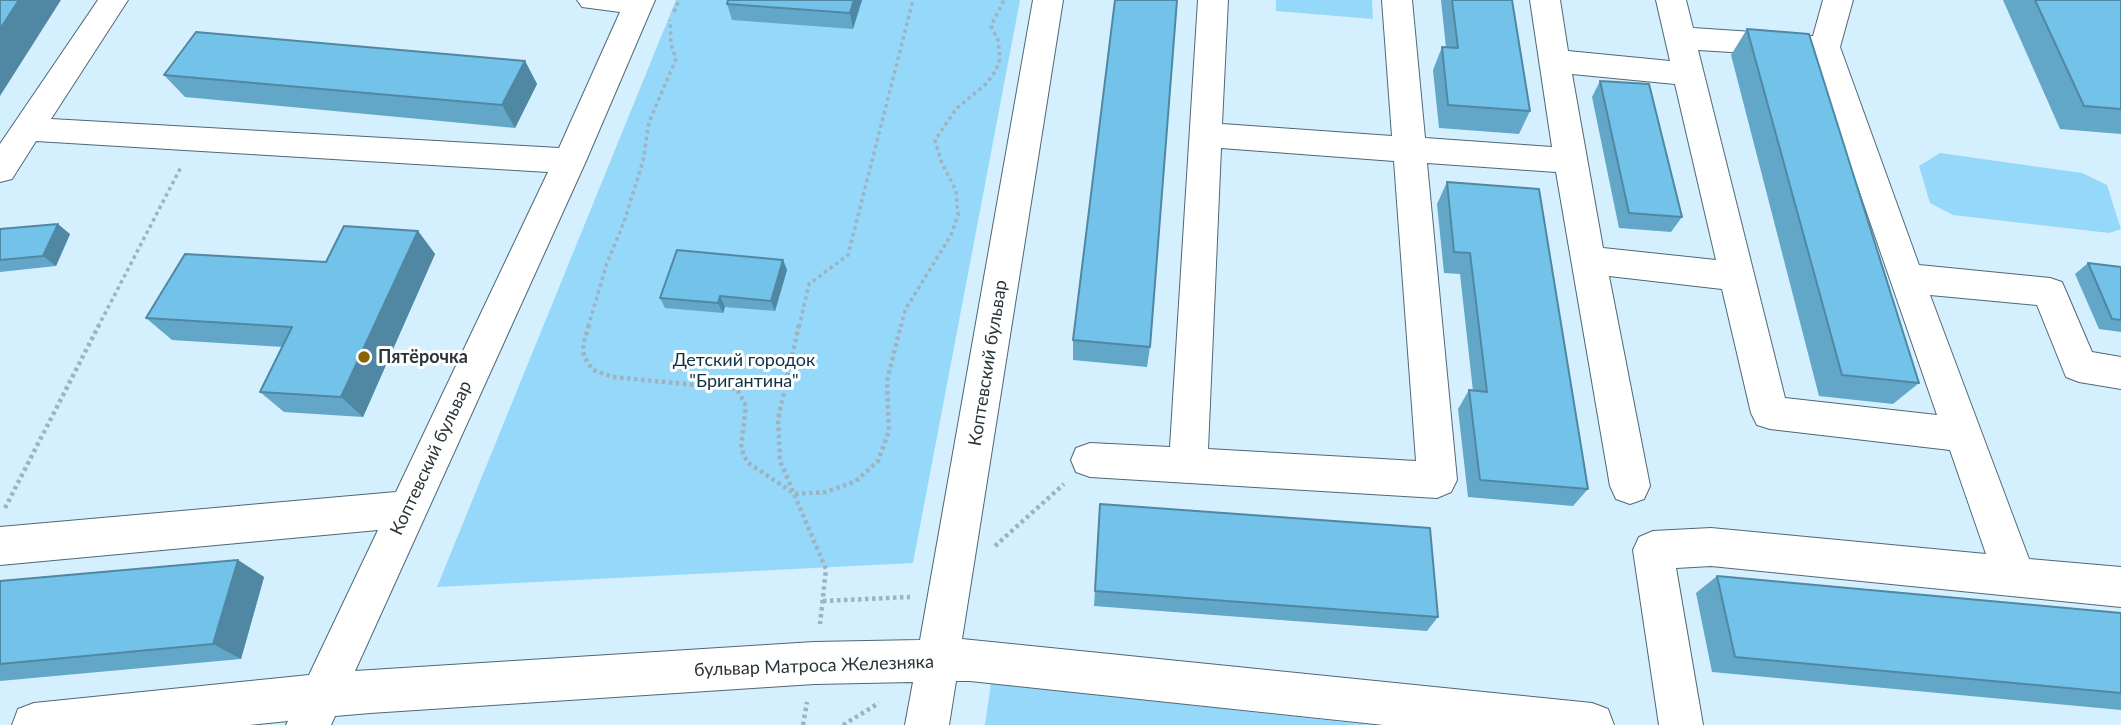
<!DOCTYPE html>
<meta charset="utf-8">
<style>
body{margin:0}
canvas{display:block;background:#d4effe}
</style>
<canvas width="2121" height="725"></canvas>
<script>
const ctx = document.querySelector('canvas').getContext('2d');
ctx.lineJoin = 'round';
function fill(path, color) {
  ctx.fillStyle = color;
  ctx.fill(path, 'evenodd');
}
function toPath(rows) {
  const path = new Path2D();
  for (const r of rows) {
    path.moveTo(r[0], r[1]);
    for (let i = 2; i < r.length; i += 2) path.lineTo(r[i], r[i + 1]);
  }
  return path;
}
function trace(path, color, width, dash) {
  ctx.strokeStyle = color;
  ctx.lineWidth = width;
  ctx.lineCap = dash ? 'butt' : 'round';
  ctx.setLineDash(dash || []);
  ctx.stroke(path);
}
function write(font, color, halo, rows, align = 'center') {
  ctx.font = font + ' Lato,sans-serif';
  ctx.lineWidth = 6;
  ctx.setLineDash([]);
  ctx.textBaseline = 'middle';
  ctx.strokeStyle = halo;
  ctx.fillStyle = color;
  for (const [text, x, y, turn = 0] of rows) {
    ctx.save();
    ctx.translate(x, y);
    ctx.rotate((+turn || 0) * Math.PI / 180);
    ctx.textAlign = isNaN(turn) ? turn : align;
    if (halo) ctx.strokeText(text, 0, 0);
    ctx.fillText(text, 0, 0);
    ctx.restore();
  }
}
const green = toPath([
 [676,0,1020,0,913,563,437,587],
 [1276,0,1372,0,1373,19,1276,11],
 [1940,153,2082,173,2107,185,2121,229,2109,233,1953,215,1930,203,1919,166],
 [991,683,1370,725,985,725]
]);
const pathFar1 = toPath([
 [674,12,679,0],
 [98,327,181,167],
 [588,327,607,263,624,222,643,161,649,122,676,59,671,44,670,20],
 [799,327,809,284,848,255,913,0],
 [901,327,905,310,951,235,958,215,956,191,941,161,935,140,956,109,987,83,996,70,1000,59,998,40,991,26,1004,0]
]);
const path = toPath([
 [589,325,583,345,584,357,593,370,613,377,737,389,746,406,741,448,747,462,795,494,826,492,856,481,878,461,889,431,887,381,901,325],
 [799,325,778,419,780,461,826,569,820,624],
 [5,508,99,325],
 [995,546,1064,484],
 [823,601,910,597],
 [803,725,807,702],
 [843,725,879,703]
]);
const minor = toPath([
 [98,0,128,0,51,119,559,148,620,12,582,7,577,0,655,0,586,161,355,671,814,642,920,640,1033,0,1063,0,962,639,1592,703,1608,709,1614,725,1384,725,970,681,956,681,949,725,905,725,913,682,814,684,370,713,335,716,331,725,286,725,288,721,249,725,12,725,18,709,34,703,309,675,378,530,0,565,0,527,396,492,548,172,36,141,12,179,0,182,0,144,98,0],
 [1198,0,1228,0,1222,124,1392,136,1382,0,1412,0,1425,138,1552,147,1530,0,1560,0,1568,51,1670,61,1656,0,1686,0,1693,28,1813,36,1823,0,1853,0,1840,47,1919,265,2050,278,2062,282,2092,352,2121,357,2121,389,2079,382,2066,377,2037,305,1930,295,2029,559,2121,567,2121,607,1711,566,1676,568,1703,725,1659,725,1633,550,1639,537,1653,531,1711,528,1986,554,1950,450,1770,429,1757,425,1751,413,1722,289,1609,276,1650,486,1644,499,1630,504,1616,499,1610,486,1556,172,1427,163,1457,480,1451,492,1437,498,1090,477,1076,472,1071,460,1076,448,1090,443,1170,447,1198,0],
 [1698,50,1813,57,1937,415,1785,398,1698,50],
 [1572,74,1675,84,1716,260,1603,248,1572,74],
 [1221,148,1394,161,1416,461,1208,449,1221,148]
]);
const wall = toPath([
 [728,0,862,0,853,29,732,20,727,4],
 [1441,0,1512,0,1530,111,1519,134,1439,128,1433,70,1442,47,1446,48],
 [2003,0,2121,0,2121,134,2060,129],
 [1747,29,1919,383,1893,404,1819,396,1731,55],
 [525,61,537,84,515,128,185,97,164,75],
 [1600,81,1682,217,1671,232,1619,228,1592,97],
 [1447,182,1588,489,1573,506,1468,497,1458,409,1469,390,1473,391,1460,274,1444,273,1437,204],
 [0,229,70,234,56,266,0,272],
 [418,231,435,254,363,417,284,412,260,392,283,347,172,340,146,318,326,262],
 [783,260,787,270,775,311,725,307,723,313,665,308,660,298],
 [2088,263,2121,267,2121,332,2099,329,2075,274],
 [1073,340,1150,347,1147,367,1073,360],
 [1100,504,1438,617,1427,631,1094,606],
 [238,560,264,577,241,659,0,681,0,581],
 [1717,576,2121,613,2121,710,1712,672,1696,593]
]);
const shadedWall = toPath([
 [19,0,61,0,0,96,0,29],
 [854,0,862,0,853,29,850,13],
 [525,61,537,84,515,128,502,105],
 [58,224,70,234,56,266,43,256],
 [418,231,435,254,363,417,341,397],
 [783,260,787,270,775,311,771,301],
 [720,296,725,307,723,313,718,303],
 [238,560,264,577,241,659,213,644]
]);
const building = toPath([
 [0,0,19,0,0,29,0,0],
 [728,0,854,0,850,13,727,4,728,0],
 [1115,0,1177,0,1150,347,1073,340,1115,0],
 [1452,0,1512,0,1530,111,1448,105,1442,47,1458,48,1452,0],
 [2035,0,2121,0,2121,109,2084,106,2035,0],
 [1747,29,1809,34,1919,383,1842,375,1747,29],
 [196,32,525,61,502,105,164,75,196,32],
 [1600,81,1649,84,1682,217,1629,213,1600,81],
 [1447,182,1539,189,1588,489,1480,480,1469,390,1487,392,1470,253,1454,252,1447,182],
 [58,224,43,256,0,260,0,229,58,224],
 [344,226,418,231,341,397,260,392,292,327,146,318,185,254,326,262,344,226],
 [677,250,783,260,771,301,720,296,718,303,660,298,677,250],
 [2088,263,2121,267,2121,320,2112,319,2088,263],
 [1100,504,1430,528,1438,617,1095,591,1100,504],
 [238,560,213,644,0,664,0,581,238,560],
 [1717,576,2121,613,2121,693,1735,657,1717,576]
]);
const markers = [
 [364,357,7,"#8b6404"]
];
const poiNames = [
 ["Пятёрочка",378,357]
];
const parkNames = [
 ["Детский городок",744,360],
 ["\"Бригантина\"",744,381]
];
const streetNames = [
 ["Коптевский бульвар",988,363,-81],
 ["Коптевский бульвар",431,458,-65],
 ["бульвар Матроса Железняка",814,666,-2]
];
fill(green, '#96d8fa');
trace(minor, '#506875', 2);
trace(pathFar1, '#9eb3bf', 3.5, [3.5, 3.5]);
trace(path, '#9eb3bf', 4.5, [3.5, 3.5]);
fill(minor, '#fff');
fill(wall, '#63a7c8');
fill(shadedWall, '#5088a3');
fill(building, '#73c2e9');
trace(building, '#5088a3', 2);
for (const [x, y, r, color] of markers) {
  const dot = new Path2D();
  dot.arc(x, y, r, 0, 2 * Math.PI);
  ctx.fillStyle = color;
  ctx.fill(dot);
  trace(dot, '#fff', 2.5);
}
write('bold 18px', '#2a353a', '#fff', poiNames, 'left');
write('18px', '#0d3242', '#fff', parkNames);
write('18px', '#2a353a', '#fff', streetNames);
</script>
